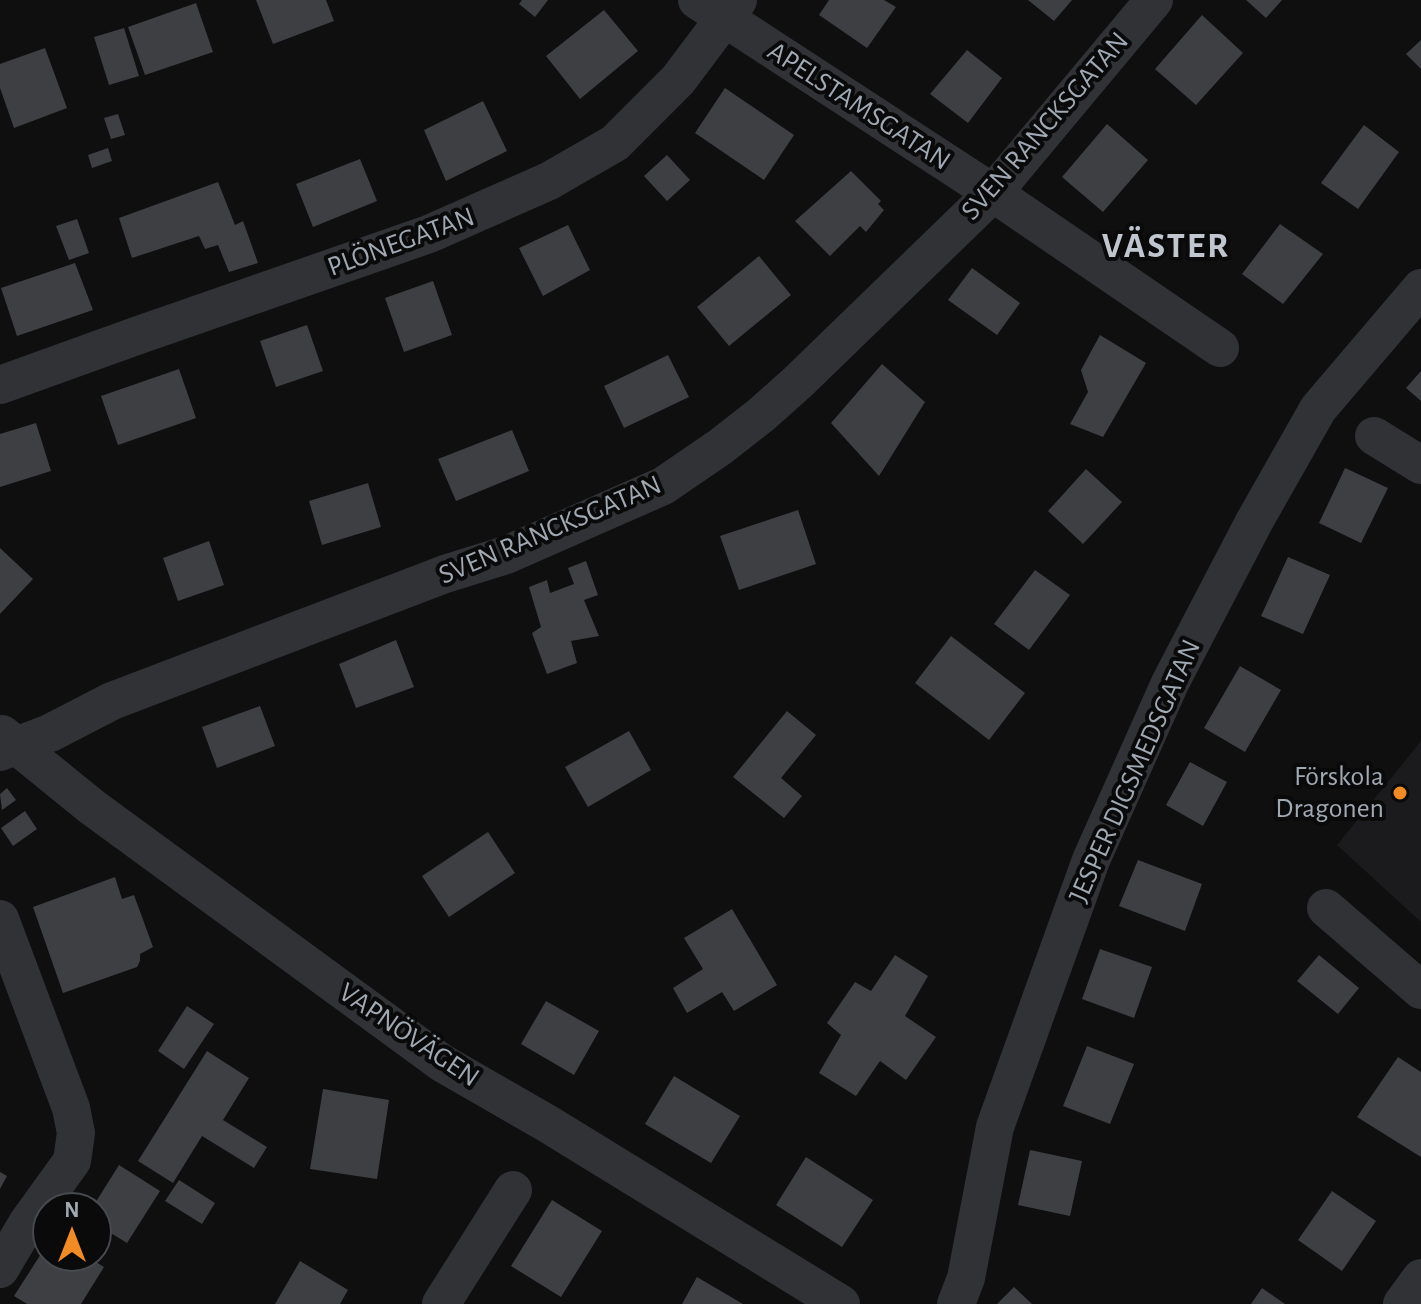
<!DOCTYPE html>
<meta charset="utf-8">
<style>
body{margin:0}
#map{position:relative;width:1421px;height:1304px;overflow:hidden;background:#0f0f10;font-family:"Alegreya Sans",sans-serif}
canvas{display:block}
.north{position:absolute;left:32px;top:1192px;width:80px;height:80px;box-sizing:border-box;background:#0a0a0b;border:2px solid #46494e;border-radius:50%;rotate:0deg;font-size:22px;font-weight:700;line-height:32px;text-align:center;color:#a0a8b2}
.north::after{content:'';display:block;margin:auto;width:28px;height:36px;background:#f38b24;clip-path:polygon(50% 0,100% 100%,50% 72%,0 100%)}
</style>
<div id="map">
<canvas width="1421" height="1304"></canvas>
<div class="north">N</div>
</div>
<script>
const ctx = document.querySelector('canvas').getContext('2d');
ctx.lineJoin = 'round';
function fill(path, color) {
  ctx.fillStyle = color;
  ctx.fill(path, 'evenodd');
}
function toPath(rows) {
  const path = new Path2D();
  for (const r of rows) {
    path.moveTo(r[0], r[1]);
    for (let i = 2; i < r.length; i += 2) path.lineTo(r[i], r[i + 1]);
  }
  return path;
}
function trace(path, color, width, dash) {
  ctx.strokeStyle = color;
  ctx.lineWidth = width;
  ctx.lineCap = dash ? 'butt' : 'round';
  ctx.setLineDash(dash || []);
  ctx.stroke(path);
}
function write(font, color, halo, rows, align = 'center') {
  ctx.font = font + ' "Alegreya Sans",sans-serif';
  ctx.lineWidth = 8;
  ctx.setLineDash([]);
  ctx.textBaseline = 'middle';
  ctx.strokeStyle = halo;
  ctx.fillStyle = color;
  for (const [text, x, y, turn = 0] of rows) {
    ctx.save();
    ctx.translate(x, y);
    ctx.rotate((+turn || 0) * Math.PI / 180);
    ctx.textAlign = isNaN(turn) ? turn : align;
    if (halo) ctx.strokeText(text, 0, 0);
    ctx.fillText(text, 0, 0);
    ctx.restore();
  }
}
const built = toPath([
 [1421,741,1421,922,1337,845]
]);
const building = toPath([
 [256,0,326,0,334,21,273,44],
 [522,0,548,0,535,17,519,4],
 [829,0,884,0,896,7,867,48,819,15],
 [1028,0,1072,0,1054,21],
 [1246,0,1282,0,1266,18],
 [196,3,213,52,145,75,128,27],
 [604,10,638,51,580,99,546,56],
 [1202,15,1243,53,1196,105,1155,69],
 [124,28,139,76,109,85,94,37],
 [1421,40,1421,69,1406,54],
 [45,48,67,108,14,128,0,88,0,64],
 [967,50,1002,78,968,123,930,94],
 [725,88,794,135,764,180,695,133],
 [483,101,507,151,446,181,424,130],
 [118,114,125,135,111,139,104,118],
 [1107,124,1148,160,1103,212,1062,177],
 [1364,125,1399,152,1358,209,1321,183],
 [108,148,112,161,92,168,88,155],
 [667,155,690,180,667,201,644,176],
 [360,159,377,201,313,227,296,184],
 [851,171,881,201,878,204,884,210,866,232,860,226,830,256,795,221],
 [218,182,235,225,243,221,258,263,229,272,218,245,205,249,199,236,132,258,119,218],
 [77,219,89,253,69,260,56,226],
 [1280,224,1323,254,1283,304,1242,274],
 [568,225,590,270,543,296,519,248],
 [759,256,791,295,729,346,697,307],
 [75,263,93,310,17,336,1,288],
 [972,268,1020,303,997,335,948,300],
 [433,281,452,335,404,352,385,298],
 [307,325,323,371,276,387,260,341],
 [1100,335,1146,363,1103,437,1070,424,1088,392,1081,370],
 [668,355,689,397,624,428,604,386],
 [882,364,925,402,879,476,831,423],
 [179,369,196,418,118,445,101,396],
 [1421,371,1421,401,1406,388],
 [36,423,51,471,0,487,0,434],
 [512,430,529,471,456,501,438,459],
 [1345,468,1388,488,1361,543,1319,523],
 [1086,469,1122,502,1083,544,1048,511],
 [368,483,381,527,322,545,309,501],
 [798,510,816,564,739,590,720,536],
 [209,541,224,585,178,601,163,558],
 [0,548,33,579,0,614],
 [1288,557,1330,575,1303,634,1261,616],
 [586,561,598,595,584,600,599,636,571,641,577,663,547,674,532,633,541,627,529,587,547,580,550,593,574,584,568,568],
 [1035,570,1070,595,1029,650,994,624],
 [951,636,1025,693,989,740,915,683],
 [396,640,414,687,356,708,339,664],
 [1240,666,1281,690,1245,752,1204,728],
 [260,706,275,746,217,768,202,727],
 [787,711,816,735,781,778,802,796,784,818,733,777],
 [629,731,651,770,588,807,565,767],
 [1190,762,1227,782,1203,826,1166,805],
 [7,788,16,800,2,810,0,794],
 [25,811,37,829,13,846,1,828],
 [488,832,515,873,449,917,422,876],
 [1138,860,1202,884,1185,931,1119,906],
 [115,877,122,899,134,895,153,947,140,954,140,961,137,967,63,993,33,907],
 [732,909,777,985,734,1011,722,992,687,1013,673,988,703,969,684,938],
 [1100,949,1152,967,1134,1018,1082,999],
 [895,955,928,976,905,1016,936,1037,906,1080,880,1061,856,1096,819,1073,841,1035,827,1023,855,982,871,991],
 [1319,955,1359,988,1338,1014,1297,981],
 [546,1001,599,1031,574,1075,521,1044],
 [187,1006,214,1024,184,1069,158,1051],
 [1087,1046,1134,1064,1110,1124,1063,1106],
 [207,1051,249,1078,223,1120,267,1147,254,1168,202,1136,173,1183,138,1161],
 [1398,1057,1421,1072,1421,1157,1357,1117],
 [674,1076,740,1116,711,1163,645,1124],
 [323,1089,389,1100,377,1179,310,1169],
 [1030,1150,1082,1161,1070,1216,1018,1205],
 [806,1157,873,1200,842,1247,776,1205],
 [119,1165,160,1191,127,1243,96,1224,96,1208,92,1208],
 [0,1172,7,1176,0,1189],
 [179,1180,215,1203,202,1224,165,1201],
 [1332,1191,1376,1221,1342,1271,1298,1240],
 [552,1200,602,1231,561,1297,511,1266],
 [48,1243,48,1256,86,1256,104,1267,81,1304,27,1304,14,1296],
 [300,1261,348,1290,340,1304,275,1304],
 [697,1277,743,1304,682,1304],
 [1014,1287,1032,1304,997,1304],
 [1262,1288,1285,1304,1251,1304]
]);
const street = toPath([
 [697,0,993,193,1220,348],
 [0,385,136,336,429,234,549,181,615,143,678,80,738,0],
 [1374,436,1421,465],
 [2,734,92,807,442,1063,548,1124,841,1304],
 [0,752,50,733,112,701,445,574,506,555,663,486,720,447,761,415,798,382,993,193,1154,0],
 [1326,908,1421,990],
 [0,919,71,1108,76,1133,72,1161,28,1222,0,1269],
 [441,1304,513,1190],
 [956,1304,966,1278,995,1127,1091,860,1170,683,1254,522,1318,409,1421,288],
 [1402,1304,1421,1278]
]);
const markers = [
 [1400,793,8,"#f38b24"]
];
const streetNames = [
 ["APELSTAMSGATAN",859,106,33],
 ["SVEN RANCKSGATAN",1045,126,-49],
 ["PLÖNEGATAN",401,242,-20],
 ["SVEN RANCKSGATAN",550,530,-23],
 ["JESPER DIGSMEDSGATAN",1135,771,-66],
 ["VAPNÖVÄGEN",409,1035,34]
];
const poiNames = [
 ["Förskola",1384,777],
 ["Dragonen",1384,809]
];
const districtNames = [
 ["VÄSTER",1166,246]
];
fill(built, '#1b1b1d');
fill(building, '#3e3f43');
trace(street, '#303235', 38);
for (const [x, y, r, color] of markers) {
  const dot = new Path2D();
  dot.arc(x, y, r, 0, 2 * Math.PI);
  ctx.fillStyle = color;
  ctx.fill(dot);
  trace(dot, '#0a0a0b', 3);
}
write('28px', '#a0a8b2', '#0a0a0b', streetNames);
write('28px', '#a0a8b2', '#0a0a0b', poiNames, 'right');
ctx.letterSpacing = '2px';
write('bold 36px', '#c1c6ce', '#0a0a0b', districtNames);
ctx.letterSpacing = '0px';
</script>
